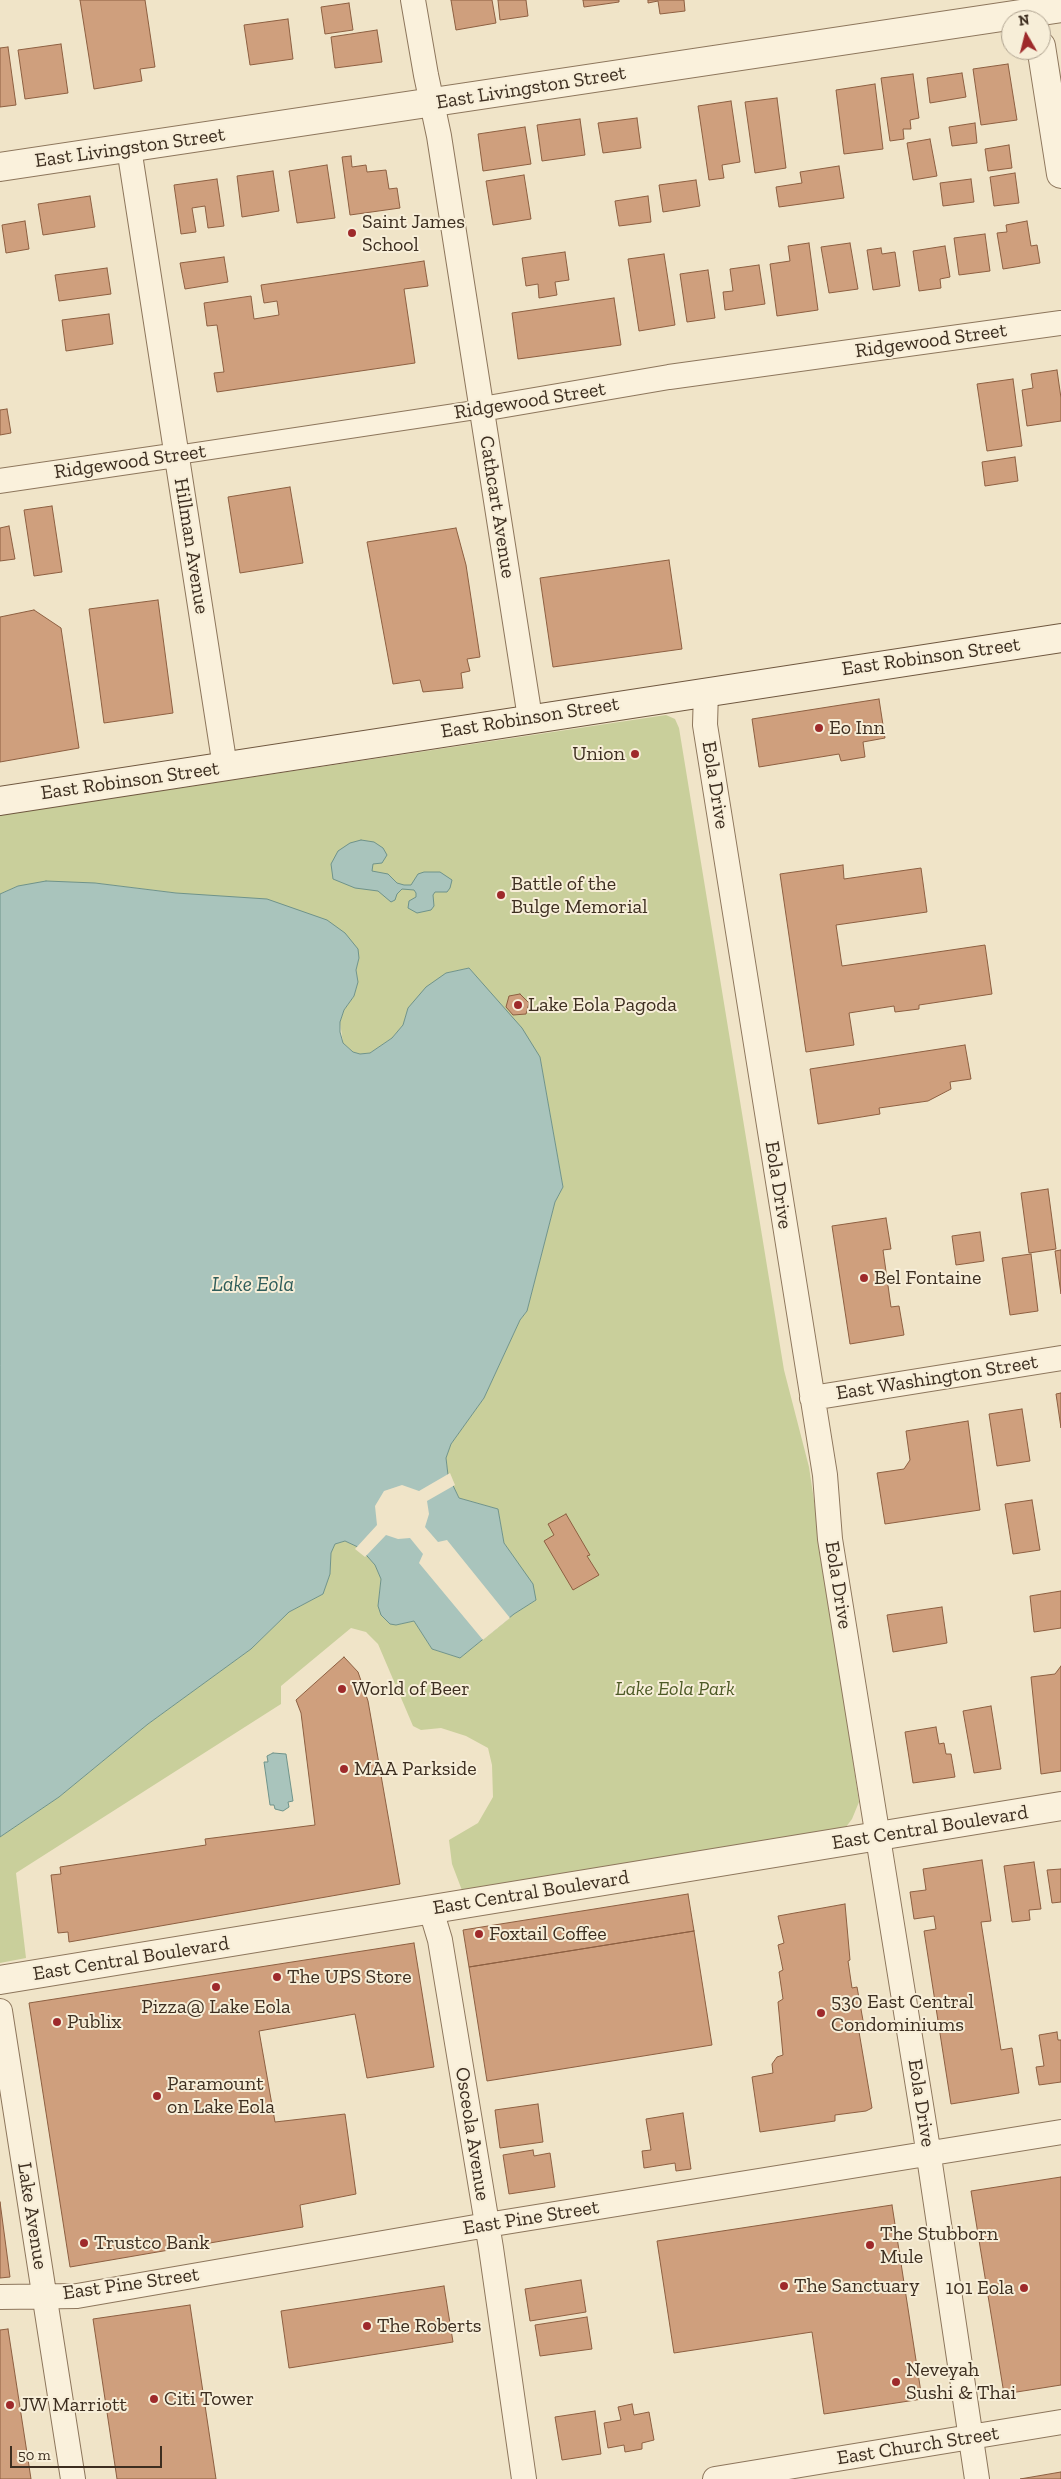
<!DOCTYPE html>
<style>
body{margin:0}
#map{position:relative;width:1061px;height:2479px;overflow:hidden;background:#f0e4c8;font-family:"Zilla Slab",serif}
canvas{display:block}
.north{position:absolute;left:1001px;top:10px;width:50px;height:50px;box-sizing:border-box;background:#f7eed8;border:1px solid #ada18e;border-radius:50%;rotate:352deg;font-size:14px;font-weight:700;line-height:20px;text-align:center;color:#3d2e20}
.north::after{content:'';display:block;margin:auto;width:18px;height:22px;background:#9e2a2b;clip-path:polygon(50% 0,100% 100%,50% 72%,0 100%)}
.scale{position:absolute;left:10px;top:2446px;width:152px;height:22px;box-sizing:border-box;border:2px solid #3d2e20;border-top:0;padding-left:6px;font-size:15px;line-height:18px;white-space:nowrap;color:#3d2e20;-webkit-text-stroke:4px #f7eed8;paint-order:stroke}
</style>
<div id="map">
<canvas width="1061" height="2479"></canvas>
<div class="north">N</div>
<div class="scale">50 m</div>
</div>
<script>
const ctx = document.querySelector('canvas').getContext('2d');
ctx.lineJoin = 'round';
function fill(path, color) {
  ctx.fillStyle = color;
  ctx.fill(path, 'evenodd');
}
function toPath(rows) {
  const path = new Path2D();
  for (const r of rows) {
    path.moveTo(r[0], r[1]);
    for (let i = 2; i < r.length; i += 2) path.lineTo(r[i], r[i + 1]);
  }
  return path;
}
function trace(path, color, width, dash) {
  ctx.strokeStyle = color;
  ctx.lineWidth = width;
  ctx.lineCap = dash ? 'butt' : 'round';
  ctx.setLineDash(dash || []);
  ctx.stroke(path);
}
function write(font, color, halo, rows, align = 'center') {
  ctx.font = font + ' "Zilla Slab",serif';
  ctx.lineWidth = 4;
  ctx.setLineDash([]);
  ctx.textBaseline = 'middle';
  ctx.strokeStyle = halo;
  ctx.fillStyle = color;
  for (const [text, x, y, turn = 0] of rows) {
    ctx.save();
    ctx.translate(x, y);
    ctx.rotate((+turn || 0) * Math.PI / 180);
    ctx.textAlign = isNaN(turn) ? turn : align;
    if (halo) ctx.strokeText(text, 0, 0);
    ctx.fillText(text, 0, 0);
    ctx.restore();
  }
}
const green = toPath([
 [666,715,675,719,679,728,784,1370,809,1467,859,1802,852,1819,846,1827,463,1893,452,1864,449,1840,478,1823,493,1797,492,1765,488,1748,466,1736,441,1728,421,1730,413,1726,378,1644,366,1632,351,1628,281,1686,281,1704,16,1873,26,1958,0,1963,0,1837,59,1797,148,1724,251,1649,289,1612,323,1594,330,1574,331,1553,335,1544,345,1541,360,1548,375,1565,381,1579,378,1606,396,1625,414,1621,432,1649,460,1658,514,1614,536,1600,518,1564,504,1543,498,1509,459,1498,448,1475,446,1458,451,1444,484,1398,520,1320,527,1311,555,1202,563,1187,540,1057,469,968,446,973,408,1008,403,1025,392,1038,370,1053,360,1055,353,1052,343,1043,340,1022,344,1010,354,996,358,982,356,970,359,958,176,893,95,883,18,886,0,894,0,815]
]);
const water = toPath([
 [361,840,374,842,383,848,387,855,382,863,373,864,372,871,388,874,397,883,404,885,411,885,418,874,424,872,440,872,452,880,450,888,447,892,435,892,433,895,434,906,431,910,417,913,408,908,409,901,416,897,416,893,414,890,402,889,397,894,395,900,391,902,378,891,355,888,333,879,331,864,338,851,350,843,361,840],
 [46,881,95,883,176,893,267,899,327,920,345,933,358,949,359,958,356,970,358,982,354,996,344,1010,340,1022,340,1032,343,1043,353,1052,360,1054,370,1053,392,1038,403,1025,408,1008,426,987,446,973,469,968,522,1028,540,1057,563,1187,555,1202,527,1311,520,1320,484,1398,451,1444,446,1458,448,1475,459,1498,498,1509,504,1543,533,1584,536,1600,514,1614,460,1658,432,1649,414,1621,396,1625,390,1624,381,1615,378,1606,381,1579,375,1565,360,1548,345,1541,335,1544,331,1553,330,1574,323,1594,289,1612,251,1649,148,1724,59,1797,0,1837,0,894,18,886,46,881],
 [273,1753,286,1754,293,1801,288,1802,289,1807,283,1811,275,1809,274,1805,270,1805,264,1762,268,1762,267,1756,273,1753]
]);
const pier = toPath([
 [450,1473,455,1485,427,1501,429,1514,425,1527,438,1542,447,1540,510,1618,483,1640,419,1563,423,1554,410,1538,398,1539,386,1535,365,1557,355,1549,377,1525,375,1506,384,1491,402,1485,419,1491]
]);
const building = toPath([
 [80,0,145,0,155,67,140,69,142,81,94,89,80,0],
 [451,0,492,0,496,23,456,30,451,0],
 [498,0,526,0,528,16,500,20,498,0],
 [583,0,619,0,619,2,584,7,583,0],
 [648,0,684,0,685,11,660,14,658,1,648,3,648,0],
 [349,3,353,30,325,34,321,7,349,3],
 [288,19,293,59,250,65,244,25,288,19],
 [377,30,382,62,335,68,331,37,377,30],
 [61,44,68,93,25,99,18,50,61,44],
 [8,47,16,105,0,107,0,48,8,47],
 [1008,64,1017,120,981,125,973,69,1008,64],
 [962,73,966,97,930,103,927,78,962,73],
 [913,74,919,118,910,120,911,129,903,129,904,139,890,141,881,78,913,74],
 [875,84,883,149,844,154,836,90,875,84],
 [777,98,786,168,755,173,745,102,777,98],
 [731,101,740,162,722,165,724,178,709,180,698,106,731,101],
 [637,118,641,148,603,153,598,123,637,118],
 [580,119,585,155,542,161,537,125,580,119],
 [975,123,977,143,952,146,949,127,975,123],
 [525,127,531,164,483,171,478,134,525,127],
 [930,139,937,176,913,180,907,143,930,139],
 [1009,145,1012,168,988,171,985,149,1009,145],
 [351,156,352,167,366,165,367,172,386,170,389,189,397,188,400,208,350,215,342,157,351,156],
 [327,165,335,218,297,223,289,171,327,165],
 [839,166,844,198,779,207,776,187,802,183,800,172,839,166],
 [273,171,279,211,242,217,237,176,273,171],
 [1015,173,1019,203,994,206,990,177,1015,173],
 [524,175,531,219,493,225,486,181,524,175],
 [217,179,224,226,208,228,205,206,192,208,196,232,181,234,174,185,217,179],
 [971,179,974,202,943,206,940,183,971,179],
 [696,180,700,206,663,212,659,185,696,180],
 [90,196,95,227,43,235,38,204,90,196],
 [648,196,651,222,619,226,615,201,648,196],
 [25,221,29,249,6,253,2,225,25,221],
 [1027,221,1031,246,1037,245,1040,263,1003,269,997,233,1007,232,1006,225,1027,221],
 [985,234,990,271,959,275,954,238,985,234],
 [809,243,818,310,777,316,770,264,790,261,788,246,809,243],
 [850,243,858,289,829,293,821,247,850,243],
 [945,246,950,277,940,279,941,288,919,291,913,251,945,246],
 [881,248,882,254,895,252,900,286,873,290,867,250,881,248],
 [565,252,569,280,555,282,557,295,539,298,538,284,526,286,522,258,565,252],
 [664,254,675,325,639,331,628,259,664,254],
 [224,257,228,282,185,289,180,263,224,257],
 [424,261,428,286,404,289,415,363,217,392,214,373,224,372,217,325,207,326,204,303,251,296,254,319,279,315,277,301,264,303,261,285,424,261],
 [759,265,765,304,725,310,723,292,733,291,730,269,759,265],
 [107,268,111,294,59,301,55,275,107,268],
 [708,270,715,318,687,322,680,274,708,270],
 [614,298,621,345,518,359,512,313,614,298],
 [109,314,113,344,66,351,62,320,109,314],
 [1057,370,1061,398,1061,421,1027,426,1022,390,1033,388,1031,374,1057,370],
 [1013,379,1022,446,987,451,977,384,1013,379],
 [7,409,11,433,0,435,0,410,7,409],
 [1015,457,1018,481,985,486,982,462,1015,457],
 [290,487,303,563,240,573,228,497,290,487],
 [52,506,62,572,34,576,24,510,52,506],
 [9,526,15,559,0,561,0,528,9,526],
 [456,528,466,565,480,657,467,659,470,671,461,673,463,688,423,692,420,680,393,684,367,542,456,528],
 [669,560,682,649,553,667,540,578,669,560],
 [158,600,173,713,104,723,89,609,158,600],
 [34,610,61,628,79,748,0,762,0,617,34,610],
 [879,699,885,738,863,742,865,757,841,761,839,754,759,767,752,719,879,699],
 [843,865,844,879,921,868,927,912,836,925,842,966,985,945,992,994,919,1005,919,1009,895,1012,894,1006,849,1013,854,1045,806,1052,780,874,843,865],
 [520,994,529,1003,526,1014,513,1015,506,1007,509,996,520,994],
 [965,1045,971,1079,950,1082,951,1089,928,1101,879,1108,880,1114,818,1124,810,1069,965,1045],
 [1048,1189,1056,1249,1029,1253,1021,1193,1048,1189],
 [886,1218,891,1249,883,1250,891,1307,899,1306,904,1335,850,1344,832,1226,886,1218],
 [980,1232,984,1261,956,1265,952,1236,980,1232],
 [1061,1250,1061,1294,1055,1251,1061,1250],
 [1031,1254,1038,1311,1010,1315,1002,1258,1031,1254],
 [1061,1393,1061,1428,1056,1394,1061,1393],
 [1022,1409,1030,1461,997,1466,989,1414,1022,1409],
 [968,1421,980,1510,885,1524,877,1473,904,1469,910,1460,906,1431,968,1421],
 [1032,1500,1040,1550,1013,1554,1005,1504,1032,1500],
 [566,1514,590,1555,587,1556,599,1575,573,1590,544,1541,554,1535,548,1524,566,1514],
 [1061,1591,1061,1628,1034,1632,1030,1596,1061,1591],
 [942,1607,947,1643,893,1652,887,1615,942,1607],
 [344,1657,358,1672,368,1701,400,1884,69,1942,68,1932,58,1933,51,1875,61,1874,60,1867,206,1845,205,1839,315,1825,301,1713,296,1700,344,1657],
 [1061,1666,1061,1771,1041,1774,1031,1677,1055,1674,1061,1666],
 [991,1706,1001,1769,974,1773,963,1711,991,1706],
 [936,1727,939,1744,944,1743,946,1754,951,1754,955,1777,913,1783,905,1732,936,1727],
 [982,1860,991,1921,981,1922,1001,2050,1012,2048,1019,2093,951,2104,924,1931,936,1929,934,1916,914,1919,910,1892,926,1890,923,1869,982,1860],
 [1034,1862,1041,1909,1029,1910,1030,1920,1012,1922,1004,1866,1034,1862],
 [1061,1869,1061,1902,1052,1903,1047,1870,1061,1869],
 [688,1894,694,1931,469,1967,463,1930,688,1894],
 [845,1904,850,1960,848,1961,852,1988,857,1987,864,2026,858,2026,872,2108,866,2111,835,2115,835,2121,760,2132,752,2077,773,2073,772,2064,777,2057,783,2055,778,2002,783,1999,779,1972,783,1970,778,1945,784,1943,778,1916,845,1904],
 [694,1931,712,2045,487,2081,469,1967,694,1931],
 [414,1943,434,2067,367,2078,355,2014,259,2031,275,2122,345,2114,356,2194,300,2205,303,2227,70,2267,29,2003,414,1943],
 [1057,2032,1058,2040,1061,2040,1061,2082,1039,2085,1036,2067,1044,2066,1039,2035,1057,2032],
 [538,2104,543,2142,500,2148,495,2110,538,2104],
 [683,2113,691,2169,676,2171,675,2163,644,2168,642,2151,651,2150,646,2119,683,2113],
 [533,2150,534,2156,550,2153,555,2187,509,2194,503,2155,533,2150],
 [1061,2177,1061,2385,1004,2394,971,2191,1061,2177],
 [0,2202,10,2277,0,2278,0,2202],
 [892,2205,922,2399,824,2414,812,2332,674,2353,657,2241,892,2205],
 [581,2280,586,2312,530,2321,525,2289,581,2280],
 [444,2286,453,2342,289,2368,281,2311,444,2286],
 [190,2305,216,2479,117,2479,93,2319,190,2305],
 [587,2317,592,2349,540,2356,535,2325,587,2317],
 [8,2329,31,2479,0,2479,0,2330,8,2329],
 [632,2404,634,2415,649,2412,654,2440,642,2443,642,2449,625,2452,624,2445,608,2448,604,2423,621,2420,618,2407,632,2404],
 [595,2411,601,2454,562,2460,555,2417,595,2411],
 [1061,2472,1061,2479,1020,2479,1061,2472]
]);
const pedestrian = toPath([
 [177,455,482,409]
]);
const minor = toPath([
 [413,0,426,75,439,136,530,718],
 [129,148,225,767],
 [482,409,669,377,1061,323],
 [0,481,177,455],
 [706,691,705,725,825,1475,830,1539,925,2130,977,2479],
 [812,1398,1061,1358],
 [431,1910,440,1940,491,2248,524,2479],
 [0,2011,73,2479],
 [0,2297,77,2296,487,2225,1061,2132],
 [715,2479,1061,2422]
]);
const tertiary = toPath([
 [1041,46,1061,174],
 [0,167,1061,8],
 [0,1980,1061,1806]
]);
const secondary = toPath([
 [0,801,1061,638]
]);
const markers = [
 [352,233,5,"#9e2a2b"],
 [819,728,5,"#9e2a2b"],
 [635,754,5,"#9e2a2b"],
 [501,895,5,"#9e2a2b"],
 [518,1005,5,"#9e2a2b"],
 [864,1278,5,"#9e2a2b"],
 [342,1689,5,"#9e2a2b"],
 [344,1769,5,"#9e2a2b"],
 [479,1934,5,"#9e2a2b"],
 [277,1977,5,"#9e2a2b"],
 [216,1987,5,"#9e2a2b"],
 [821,2013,5,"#9e2a2b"],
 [57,2022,5,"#9e2a2b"],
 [157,2096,5,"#9e2a2b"],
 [84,2243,5,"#9e2a2b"],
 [870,2245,5,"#9e2a2b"],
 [784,2286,5,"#9e2a2b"],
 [1024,2288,5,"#9e2a2b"],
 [367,2326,5,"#9e2a2b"],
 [896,2382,5,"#9e2a2b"],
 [154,2399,5,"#9e2a2b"],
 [10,2405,5,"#9e2a2b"]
];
const streetNames = [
 ["East Livingston Street",531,88,-9],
 ["East Livingston Street",130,148,-8],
 ["Ridgewood Street",931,341,-8],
 ["Ridgewood Street",530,401,-9],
 ["Ridgewood Street",130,462,-8],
 ["Cathcart Avenue",497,507,81],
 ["Hillman Avenue",191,546,81],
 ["East Robinson Street",931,657,-8],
 ["East Robinson Street",530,718,-9],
 ["East Robinson Street",130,781,-8],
 ["Eola Drive",715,785,81],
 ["Eola Drive",778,1185,81],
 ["East Washington Street",937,1378,-9],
 ["Eola Drive",838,1585,81],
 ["East Central Boulevard",930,1828,-9],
 ["East Central Boulevard",531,1893,-9],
 ["East Central Boulevard",131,1959,-9],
 ["Eola Drive",921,2103,81],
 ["Osceola Avenue",472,2134,81],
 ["Lake Avenue",32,2216,81],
 ["East Pine Street",531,2218,-9],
 ["East Pine Street",131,2284,-8],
 ["East Church Street",918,2446,-9]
];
const poiNames = [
 ["Saint James",362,222],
 ["School",362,245],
 ["Eo Inn",829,728],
 ["Union",625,754,"right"],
 ["Battle of the",511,884],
 ["Bulge Memorial",511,907],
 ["Lake Eola Pagoda",528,1005],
 ["Bel Fontaine",874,1278],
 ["World of Beer",352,1689],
 ["MAA Parkside",354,1769],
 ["Foxtail Coffee",489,1934],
 ["The UPS Store",287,1977],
 ["530 East Central",831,2002],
 ["Condominiums",831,2025],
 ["Pizza@ Lake Eola",216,2007,"center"],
 ["Publix",67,2022],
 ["Paramount",167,2084],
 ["on Lake Eola",167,2107],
 ["The Stubborn",880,2234],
 ["Mule",880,2257],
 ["Trustco Bank",94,2243],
 ["The Sanctuary",794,2286],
 ["101 Eola",1014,2288,"right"],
 ["The Roberts",377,2326],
 ["Neveyah",906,2370],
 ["Sushi & Thai",906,2393],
 ["Citi Tower",164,2399],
 ["JW Marriott",20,2405]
];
const parkNames = [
 ["Lake Eola Park",675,1689]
];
const waterNames = [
 ["Lake Eola",253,1285]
];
fill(green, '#c9cf9b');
fill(water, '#a9c4bc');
trace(water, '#6f938a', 1);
fill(pier, '#f0e4c8');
fill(building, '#cf9f7d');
trace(building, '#8d5f41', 1);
trace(pedestrian, '#8d765c', 20);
trace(minor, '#8d765c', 26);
trace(tertiary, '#8d765c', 30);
trace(secondary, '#6f573f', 30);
trace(pedestrian, '#faf1dc', 18);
trace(minor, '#faf1dc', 24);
trace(tertiary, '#faf1dc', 28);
trace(secondary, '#faf1dc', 28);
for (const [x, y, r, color] of markers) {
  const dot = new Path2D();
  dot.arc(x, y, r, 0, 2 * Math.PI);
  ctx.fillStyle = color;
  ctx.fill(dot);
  trace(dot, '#f7eed8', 2);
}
write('20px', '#3d2e20', '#f7eed8', streetNames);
write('20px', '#3d2e20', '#f7eed8', poiNames, 'left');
write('italic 20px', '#4d5a26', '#f7eed8', parkNames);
write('italic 21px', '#2f5d5a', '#f7eed8', waterNames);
</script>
